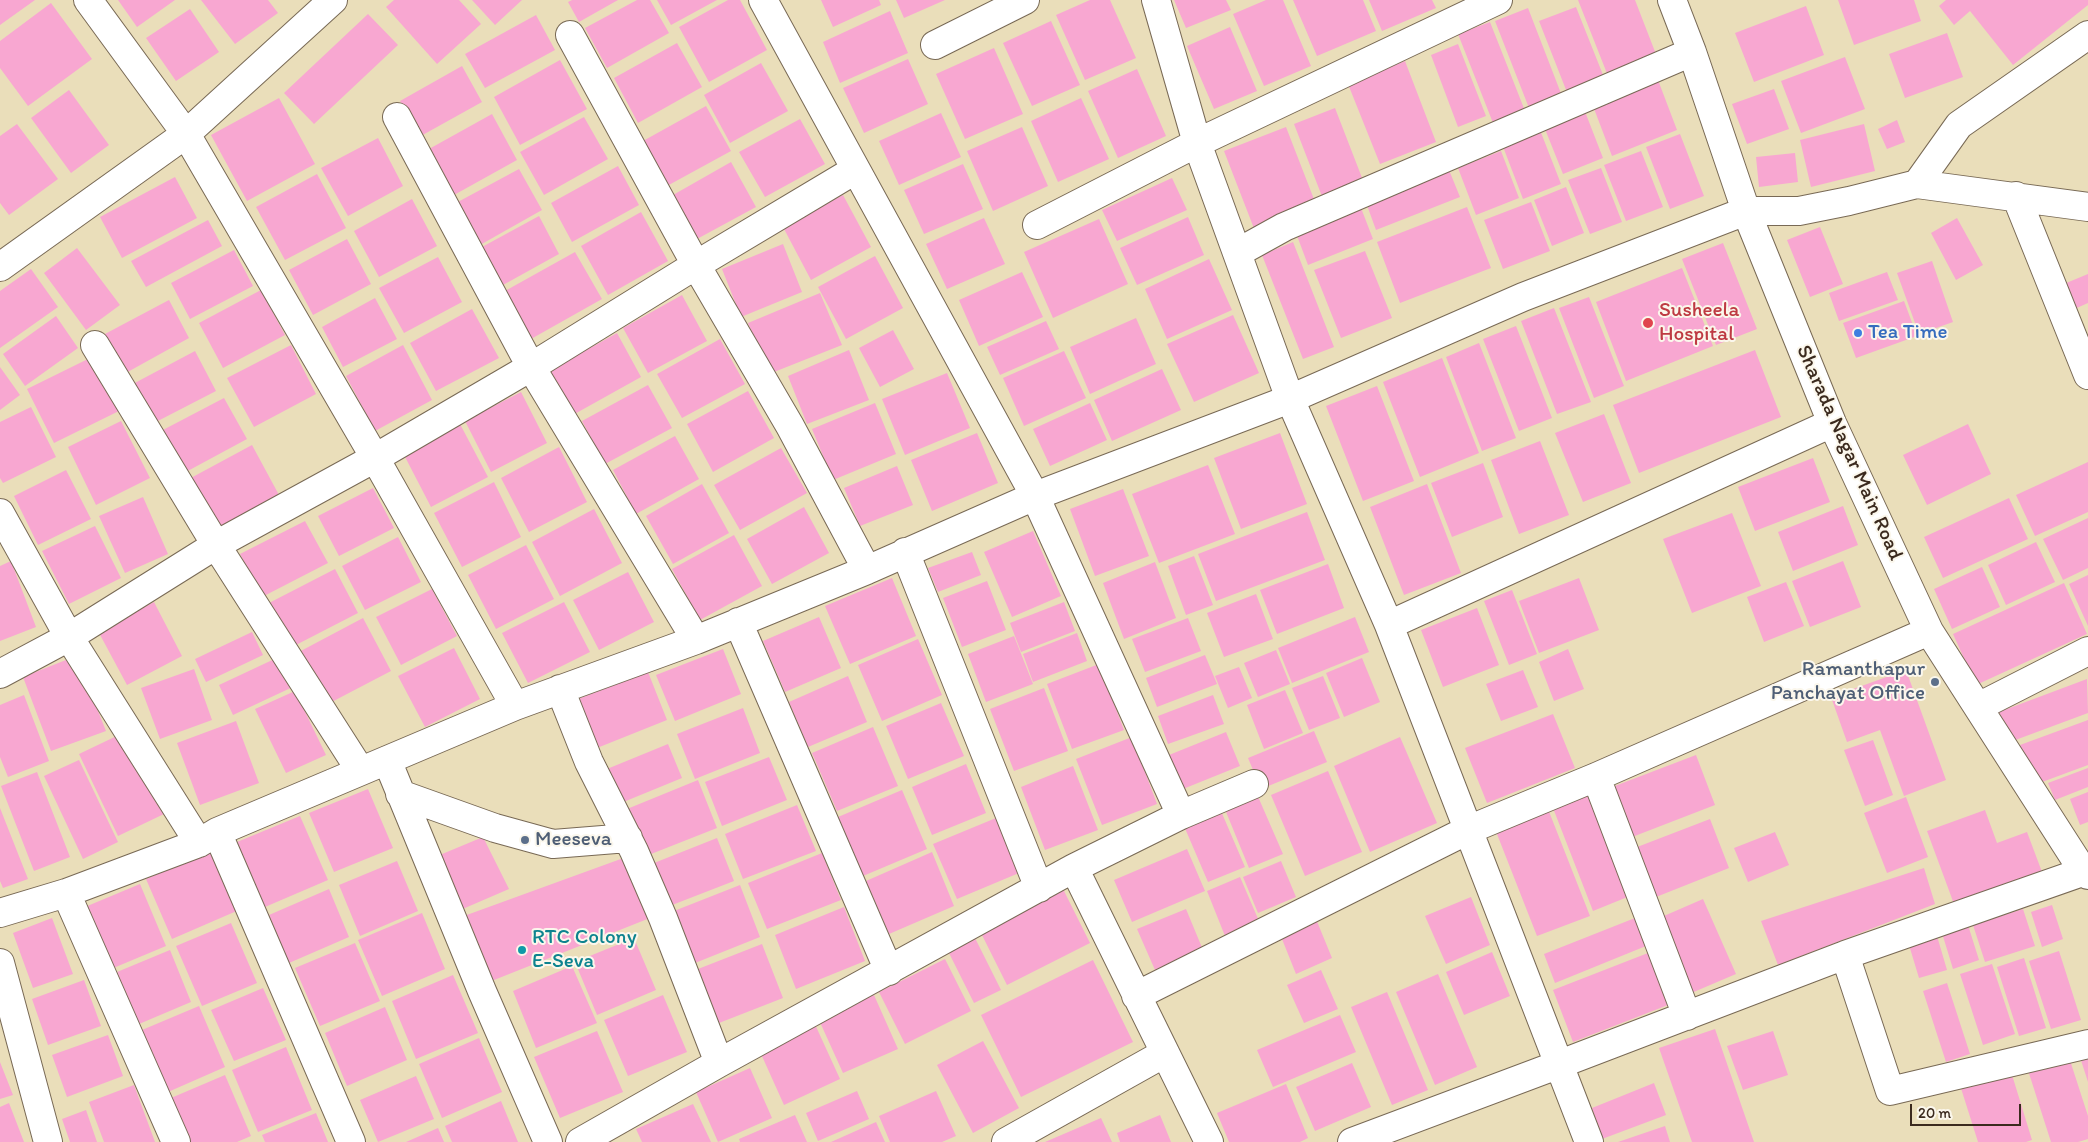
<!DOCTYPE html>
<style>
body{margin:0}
#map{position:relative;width:2088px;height:1142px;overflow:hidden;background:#eadeba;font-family:Itim,sans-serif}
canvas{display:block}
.scale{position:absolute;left:1910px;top:1104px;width:111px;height:22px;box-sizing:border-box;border:2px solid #3b2a1e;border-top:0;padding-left:6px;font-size:15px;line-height:18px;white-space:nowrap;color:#3b2a1e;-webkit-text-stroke:4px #fbf7ec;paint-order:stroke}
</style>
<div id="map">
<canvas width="2088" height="1142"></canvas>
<div class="scale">20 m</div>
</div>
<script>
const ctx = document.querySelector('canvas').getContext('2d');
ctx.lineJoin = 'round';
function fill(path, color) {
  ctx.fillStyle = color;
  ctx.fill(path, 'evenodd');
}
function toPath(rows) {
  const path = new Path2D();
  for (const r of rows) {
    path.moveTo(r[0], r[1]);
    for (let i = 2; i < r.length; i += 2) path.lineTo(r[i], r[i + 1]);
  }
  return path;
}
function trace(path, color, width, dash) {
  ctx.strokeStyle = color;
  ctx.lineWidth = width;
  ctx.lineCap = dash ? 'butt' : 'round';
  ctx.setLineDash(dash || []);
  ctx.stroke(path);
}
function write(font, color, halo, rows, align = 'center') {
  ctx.font = font + ' Itim,sans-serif';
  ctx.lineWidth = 4;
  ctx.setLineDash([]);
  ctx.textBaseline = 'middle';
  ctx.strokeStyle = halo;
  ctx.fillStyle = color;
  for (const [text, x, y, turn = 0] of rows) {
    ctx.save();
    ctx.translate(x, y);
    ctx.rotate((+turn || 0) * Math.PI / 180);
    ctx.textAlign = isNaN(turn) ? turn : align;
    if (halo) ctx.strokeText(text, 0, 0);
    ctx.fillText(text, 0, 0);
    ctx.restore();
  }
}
const building = toPath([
 [0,0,35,0,0,25],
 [118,0,175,0,137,27],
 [201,0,268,0,278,13,235,44],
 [394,0,459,0,481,24,437,64,386,7],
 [472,0,522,0,495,25],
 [572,0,618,0,579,22,568,2],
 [637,0,650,0,669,33,607,68,585,28],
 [657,0,717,0,671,25],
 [728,0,740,0,767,50,709,82,679,27],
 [821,0,879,0,881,5,833,27],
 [896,0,945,0,904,18],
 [1090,0,1110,0,1136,58,1085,80,1056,15],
 [1174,0,1226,0,1231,10,1186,28],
 [1266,0,1283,0,1311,66,1264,86,1233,14],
 [1293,0,1363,0,1376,31,1317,56],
 [1369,0,1432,0,1436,8,1382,31],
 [1578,0,1635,0,1659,62,1610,81],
 [1838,0,1914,0,1921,21,1854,45],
 [1946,0,2088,0,2088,5,2013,65,1970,11,1954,25,1939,6],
 [51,3,92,59,28,106,0,68,0,41],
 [1806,6,1824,55,1754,82,1735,33],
 [1576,7,1607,85,1570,100,1539,21],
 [1528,8,1562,96,1529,108,1495,21],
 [190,9,219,52,176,81,146,38],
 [890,11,908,53,840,83,823,42],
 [368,14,398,45,314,124,284,93],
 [536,15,555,50,485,88,465,54],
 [1051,21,1080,85,1032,106,1003,43],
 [1490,22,1527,116,1495,128,1458,34],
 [1230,27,1257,91,1214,109,1187,46],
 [1947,33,1963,77,1905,98,1889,54],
 [677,43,702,87,638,123,614,78],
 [1458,44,1486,116,1458,127,1431,55],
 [994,48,1023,114,965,139,936,74],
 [1845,57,1865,109,1801,133,1781,81],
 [908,59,928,104,864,133,843,88],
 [560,60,587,109,520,145,494,97],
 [1405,61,1436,142,1380,164,1348,84],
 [761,63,788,111,730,143,704,95],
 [462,66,482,102,419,137,400,101],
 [1137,69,1166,136,1118,158,1088,91],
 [1658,80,1677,130,1612,156,1593,106],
 [1774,89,1789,129,1747,144,1732,104],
 [69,90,109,145,71,173,31,118],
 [279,98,315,164,247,201,211,135],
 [1081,98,1109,159,1058,182,1031,121],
 [706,106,731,151,667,186,643,141],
 [1335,108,1364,183,1323,199,1294,124],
 [1584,109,1603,158,1563,174,1543,124],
 [941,113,961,157,899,185,879,141],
 [492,114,517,160,454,195,429,149],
 [584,117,608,159,544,195,520,152],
 [800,119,825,164,765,197,739,152],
 [1897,120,1905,142,1887,149,1878,129],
 [17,124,58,179,9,215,0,203,0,136],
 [1864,124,1875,171,1811,187,1800,140],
 [1022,127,1048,186,993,211,967,151],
 [1286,127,1317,207,1255,231,1224,151],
 [1540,130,1561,184,1523,199,1502,144],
 [1680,134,1704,196,1670,209,1646,147],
 [378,138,403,186,348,216,321,168],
 [1501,151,1519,198,1476,215,1458,168],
 [1641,151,1663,207,1626,221,1604,165],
 [1795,153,1798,182,1759,187,1756,157],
 [731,162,756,207,697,239,673,195],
 [963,164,983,209,924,234,904,190],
 [1447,165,1460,197,1376,230,1364,197],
 [618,166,639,205,572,242,551,203],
 [1601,168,1622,222,1590,234,1568,180],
 [519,169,542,210,480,245,456,203],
 [317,174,346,228,285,260,256,207],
 [175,177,197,218,122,258,100,217],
 [1172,178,1187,210,1117,241,1102,210],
 [1566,187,1584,233,1552,246,1534,200],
 [843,195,871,247,811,280,783,227],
 [412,199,437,246,379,277,354,231],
 [1531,202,1550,251,1503,269,1484,220],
 [1467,207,1491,268,1400,303,1377,242],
 [1361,208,1373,239,1308,265,1296,233],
 [641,212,668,261,608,295,581,246],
 [539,216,559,254,503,285,482,247],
 [1188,217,1204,255,1137,285,1120,248],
 [984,218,1005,264,947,289,926,244],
 [1957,218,1983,265,1956,280,1931,233],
 [1099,219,1128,284,1053,318,1024,252],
 [208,220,222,246,146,287,131,261],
 [1820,227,1843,284,1810,297,1787,240],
 [347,239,371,284,313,315,289,270],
 [1293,242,1334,347,1303,359,1262,255],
 [1723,243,1757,329,1716,345,1682,259],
 [783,244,802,292,741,317,722,269],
 [77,248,120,305,86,330,44,273],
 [234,250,253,286,190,319,171,283],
 [1365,251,1392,318,1341,338,1314,270],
 [575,252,602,299,531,339,505,291],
 [875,256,903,308,846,339,818,287],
 [438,257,462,302,404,333,379,288],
 [1209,259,1232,310,1167,339,1145,289],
 [1932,261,1953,322,1919,334,1897,273],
 [1682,268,1713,346,1626,381,1596,302],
 [31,269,58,307,0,348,0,291],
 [1022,272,1043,317,979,346,959,300],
 [1887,272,1898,300,1839,321,1829,293],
 [2088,274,2088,303,2070,311,2059,286],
 [261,290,285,335,223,368,199,323],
 [820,293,842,345,769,374,748,323],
 [682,295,707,341,648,373,623,328],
 [1589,297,1624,386,1594,398,1559,308],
 [375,298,397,339,343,367,322,327],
 [169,300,189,338,124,374,103,335],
 [1904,301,1917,336,1856,358,1843,323],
 [1554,308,1591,402,1557,414,1521,321],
 [472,309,499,358,436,391,410,343],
 [1233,315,1259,373,1194,402,1167,344],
 [56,316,78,348,25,386,3,354],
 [1136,318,1156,364,1090,394,1070,347],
 [1046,321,1059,349,1000,375,987,347],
 [1516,326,1552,418,1519,431,1483,339],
 [893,330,914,369,880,387,859,348],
 [617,333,641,377,571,416,547,372],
 [720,339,745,384,682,418,657,374],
 [1479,343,1516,438,1482,451,1446,357],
 [291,345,316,394,254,427,227,378],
 [403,345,432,400,375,431,346,376],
 [849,350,869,400,807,424,788,376],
 [1755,350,1781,417,1639,473,1613,405],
 [195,351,216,391,152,424,131,385],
 [1064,351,1086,398,1024,426,1003,378],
 [92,357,119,411,54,443,27,389],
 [1442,358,1479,453,1420,477,1383,382],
 [0,367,20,395,0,410],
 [1162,369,1181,410,1112,441,1094,400],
 [947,373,970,428,905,455,882,399],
 [648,385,672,428,605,464,582,421],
 [1377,386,1414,481,1363,501,1326,406],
 [748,391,774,438,713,472,687,424],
 [521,392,547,443,491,472,465,421],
 [224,398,247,439,184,473,161,431],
 [875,403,896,454,833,480,812,429],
 [1090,403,1107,440,1050,466,1033,429],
 [31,407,56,457,3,483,0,478,0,422],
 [1604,414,1631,483,1583,502,1555,433],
 [121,421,150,478,96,505,68,447],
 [460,424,488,477,431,507,403,453],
 [1968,424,1991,474,1927,505,1903,455],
 [977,433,998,483,932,511,911,460],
 [1280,433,1307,504,1241,529,1214,458],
 [675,436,699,479,636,514,613,470],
 [1540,441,1569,515,1519,534,1491,460],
 [252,445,279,495,216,529,189,479],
 [559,447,587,502,529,532,501,478],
 [781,448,807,493,740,530,714,485],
 [1813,458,1830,502,1755,531,1738,487],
 [2088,462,2088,512,2035,536,2016,495],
 [1483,463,1503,517,1452,537,1431,483],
 [1208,465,1235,534,1159,563,1132,494],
 [897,466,913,505,860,526,844,488],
 [66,470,91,519,38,545,14,496],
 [494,482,521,537,462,567,434,513],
 [702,484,729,533,673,564,646,516],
 [1427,484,1461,573,1404,595,1370,507],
 [373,488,394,528,339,556,318,516],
 [1123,489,1149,556,1095,576,1070,509],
 [143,497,168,554,125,573,99,516],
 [2009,498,2028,539,1943,578,1924,537],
 [1843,506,1858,545,1793,571,1778,532],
 [804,507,829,553,772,584,747,539],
 [594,509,622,563,560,596,532,542],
 [1307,512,1325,560,1216,601,1198,554],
 [1732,513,1761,586,1692,613,1663,539],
 [2088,518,2088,568,2063,580,2043,539],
 [305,521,328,563,262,597,240,554],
 [95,526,121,578,69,604,42,551],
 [1033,531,1061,596,1012,617,984,552],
 [734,535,762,586,700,620,672,569],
 [398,537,421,582,365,610,342,566],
 [2036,542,2055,582,2006,605,1988,565],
 [526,545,554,599,496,629,468,575],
 [972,552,981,575,938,592,928,568],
 [1194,556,1213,605,1186,615,1168,566],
 [11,561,36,627,0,641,0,566],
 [1843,561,1861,607,1810,627,1792,581],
 [1155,562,1176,618,1124,639,1103,583],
 [1328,564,1344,608,1277,634,1260,590],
 [1982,567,2000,607,1952,629,1934,589],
 [335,569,358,613,292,647,269,603],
 [628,572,654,622,599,650,573,600],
 [2088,575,2088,626,2069,584],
 [892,578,916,636,850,664,825,606],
 [1579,578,1599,630,1539,653,1519,601],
 [987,581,1006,630,962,647,943,598],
 [1786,582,1804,626,1764,642,1747,597],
 [2064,583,2087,634,1976,685,1953,634],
 [432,589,457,636,401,665,376,617],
 [1512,590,1537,654,1509,665,1484,601],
 [1256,594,1273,639,1224,657,1207,613],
 [154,602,182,656,127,685,98,631],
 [564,602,590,652,528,683,502,633],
 [1064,602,1075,631,1021,652,1010,623],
 [1477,608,1499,665,1443,687,1421,630],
 [819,617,841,668,785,692,763,641],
 [1355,617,1369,652,1292,683,1278,648],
 [363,618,391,671,324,706,297,653],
 [1188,618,1201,651,1145,672,1132,639],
 [252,632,263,655,206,682,195,659],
 [1077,633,1087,661,1033,682,1023,654],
 [1014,636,1033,684,986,702,968,654],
 [918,639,942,695,882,721,858,665],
 [454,648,480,699,425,727,398,676],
 [723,649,741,694,675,721,656,675],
 [1568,649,1584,689,1554,701,1539,662],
 [1276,650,1290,684,1258,697,1244,663],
 [283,655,297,685,233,715,219,685],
 [1205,655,1217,684,1157,707,1146,678],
 [76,656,106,731,51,751,23,677],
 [1362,658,1380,702,1344,717,1326,673],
 [1099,664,1124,730,1072,749,1047,684],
 [1239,667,1252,698,1228,708,1215,676],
 [194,669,212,720,160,739,141,688],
 [1523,670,1538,707,1501,721,1486,684],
 [1906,670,1946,780,1904,796,1880,730,1847,742,1831,697],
 [648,672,667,720,597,748,578,699],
 [848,676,867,722,808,747,789,702],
 [1323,676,1340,718,1309,730,1292,688],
 [2087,679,2088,713,2010,742,1999,712],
 [1044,688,1068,751,1014,771,990,709],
 [1285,690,1303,733,1264,749,1247,705],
 [295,691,326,755,286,773,255,709],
 [24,695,49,761,8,777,0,757,0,705],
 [1213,695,1224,724,1168,744,1158,716],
 [941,703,964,756,908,779,886,726],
 [743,708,760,753,695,779,677,734],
 [1553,714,1575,768,1487,803,1465,748],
 [2088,720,2088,765,2034,785,2020,745],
 [236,721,259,783,200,805,177,743],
 [873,727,898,786,837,811,812,753],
 [1314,731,1327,762,1261,789,1248,758],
 [125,732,164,814,118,836,79,754],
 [1226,732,1240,766,1183,789,1169,755],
 [1132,737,1157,804,1102,825,1076,759],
 [1400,737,1437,823,1370,852,1334,766],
 [1873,740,1893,795,1865,806,1844,750],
 [668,744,682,778,621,803,607,769],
 [1696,755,1715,805,1627,839,1607,789],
 [769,757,787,800,722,826,705,782],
 [79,760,118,842,83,859,44,776],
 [966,764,986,813,932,835,912,787],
 [1073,766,1098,830,1045,850,1021,787],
 [2088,768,2088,787,2055,800,2048,783],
 [1328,771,1362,852,1305,876,1271,795],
 [37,772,70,857,34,871,1,786],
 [698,780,717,828,646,856,627,809],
 [368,789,393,848,334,872,309,813],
 [902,790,927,849,863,876,838,817],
 [1256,792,1283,854,1249,868,1224,807],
 [2088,792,2088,822,2080,825,2070,799],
 [1591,793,1630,896,1593,911,1553,808],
 [1906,797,1928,857,1887,873,1864,813],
 [797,805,816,851,743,879,725,834],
 [0,808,28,879,3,888,0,881],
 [1548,809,1590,916,1537,936,1495,829],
 [1985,810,1997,843,2027,832,2042,872,1954,904,1927,831],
 [1221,811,1245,867,1208,882,1184,826],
 [300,816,328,880,265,907,237,842],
 [996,818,1019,873,957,899,933,844],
 [1710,819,1729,868,1651,899,1632,849],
 [1775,832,1789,865,1748,882,1734,848],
 [483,837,509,889,458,911,435,857],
 [717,838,734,881,667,907,649,865],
 [1187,849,1205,891,1132,922,1114,880],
 [213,851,239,910,172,939,146,879],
 [932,852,954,906,889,934,866,881],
 [822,853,841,900,767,929,748,883],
 [629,856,655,916,484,984,464,916],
 [397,861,418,911,360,936,339,885],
 [1281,861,1296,897,1258,913,1243,877],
 [1924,868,1935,904,1778,965,1761,921],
 [1240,877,1259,921,1225,936,1207,891],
 [140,884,166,946,111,969,85,907],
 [740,885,760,937,695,963,674,911],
 [329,889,349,937,289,963,269,915],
 [1063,889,1090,943,1007,985,980,931],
 [1471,897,1490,945,1446,964,1425,916],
 [1703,899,1736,974,1689,994,1657,919],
 [2052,905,2063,939,2042,947,2031,912],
 [844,907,865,961,796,989,775,935],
 [1186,909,1203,950,1155,970,1137,929],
 [2023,909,2035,946,1985,962,1973,925],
 [422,913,445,969,382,996,358,940],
 [52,918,73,974,33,988,13,933],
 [1635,918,1646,946,1555,983,1544,954],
 [1316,919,1332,958,1296,974,1280,934],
 [231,923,257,983,202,1006,176,946],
 [1968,925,1979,960,1953,969,1942,933],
 [973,934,1001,990,974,1003,946,947],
 [1937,936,1947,970,1919,978,1909,945],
 [634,938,656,990,597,1015,575,962],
 [355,943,380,1001,320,1026,295,968],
 [762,944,783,998,719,1023,698,969],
 [170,950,191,1002,139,1024,117,972],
 [2059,951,2081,1020,2051,1029,2029,961],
 [1492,952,1510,996,1464,1015,1446,972],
 [1648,953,1668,1005,1573,1042,1553,990],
 [2024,958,2046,1028,2019,1036,1997,967],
 [945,959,971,1011,905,1044,879,992],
 [1093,960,1133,1042,1021,1097,981,1015],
 [1992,964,2015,1034,1983,1045,1960,974],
 [572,966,597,1023,536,1048,513,991],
 [1321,970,1338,1009,1304,1023,1287,985],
 [1438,974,1477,1067,1435,1085,1396,992],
 [453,975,478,1033,416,1059,392,1001],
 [84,980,101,1026,48,1045,32,999],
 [1947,983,1970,1054,1946,1062,1923,991],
 [263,988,286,1040,234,1061,211,1010],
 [1387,992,1428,1090,1392,1105,1351,1007],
 [663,995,687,1052,628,1076,604,1020],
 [874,995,898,1049,843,1073,819,1020],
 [199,1006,225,1067,168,1092,142,1030],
 [385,1007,407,1060,347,1086,325,1033],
 [1340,1015,1356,1052,1273,1087,1257,1050],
 [813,1020,840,1079,784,1105,757,1045],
 [1715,1029,1754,1142,1692,1142,1659,1048],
 [597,1031,623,1092,560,1118,534,1057],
 [1773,1031,1788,1075,1743,1090,1727,1046],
 [108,1035,123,1076,67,1097,52,1055],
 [479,1038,502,1092,442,1118,419,1064],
 [983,1041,1019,1108,973,1133,937,1065],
 [286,1047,312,1110,258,1132,232,1070],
 [2088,1048,2088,1082,2078,1051],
 [2067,1051,2088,1116,2088,1139,2078,1142,2051,1142,2026,1064],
 [0,1062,13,1095,0,1099],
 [1352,1063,1371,1107,1315,1131,1296,1087],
 [2009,1065,2032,1140,2026,1142,1978,1142,1959,1082],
 [750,1068,772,1118,718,1142,696,1092],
 [225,1075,251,1136,237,1142,190,1142,171,1098],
 [416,1076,434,1119,378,1142,360,1100],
 [1654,1083,1666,1115,1602,1139,1592,1108],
 [1286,1084,1308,1138,1300,1142,1229,1142,1217,1113],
 [134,1085,155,1142,104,1142,89,1102],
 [857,1091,869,1119,818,1141,806,1113],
 [936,1091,956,1136,942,1142,890,1142,879,1116],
 [501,1101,518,1142,452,1142,445,1126],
 [9,1103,24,1142,0,1142,0,1107],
 [693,1104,711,1142,642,1142,636,1129],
 [86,1110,97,1142,70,1142,62,1119],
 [316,1113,328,1142,265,1142,262,1135],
 [795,1115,807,1142,740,1142,739,1139],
 [1160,1115,1171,1142,1120,1142,1117,1133],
 [1101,1118,1112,1142,1045,1142],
 [876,1122,885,1142,831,1142],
 [1665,1126,1670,1142,1618,1142],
 [438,1128,444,1142,406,1142]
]);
const minor = toPath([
 [88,0,186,134,375,458,515,706],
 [763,0,1035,496,1181,815],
 [1156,0,1197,143,1290,399,1389,625,1589,1142],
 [1672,0,1692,52,1746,211,1832,423,1929,631,2083,871,2088,875],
 [570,35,696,265,790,426,867,570],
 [935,45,1025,0],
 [397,117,531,367,696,640],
 [1917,184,1959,125,2088,35],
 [2016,196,2088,375],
 [1037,225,1197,143,1498,0],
 [1237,253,1284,227,1692,52],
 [0,267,186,134,333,0],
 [95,345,216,545,360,770],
 [0,513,69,637,199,843],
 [905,552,1039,888],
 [738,622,889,971],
 [1389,625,1832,423],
 [0,674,69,637,216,545,375,458,531,367,696,265,855,170],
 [560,689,589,762,634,851,663,918,719,1063],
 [1978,707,2088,651],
 [387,760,482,991,548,1142],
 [1596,777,1687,1016],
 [400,794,495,828,553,844,628,838],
 [217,832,351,1142],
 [1074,868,1209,1142],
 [66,893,176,1142],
 [0,913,66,893,199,843,217,832,515,706,696,640,867,570,1035,496,1290,399,1523,297,1746,211,1799,211,1849,201,1917,184,2088,207],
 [1845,955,1890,1091,2088,1044],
 [0,963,48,1142],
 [1136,996,1468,830,1596,777,1929,631],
 [580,1142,719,1063,1074,868,1181,815,1254,784],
 [1006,1142,1165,1053],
 [1352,1142,1560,1064,1845,955,2088,870]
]);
const markers = [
 [1648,323,6,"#e0444e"],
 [1858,333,5,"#3f7fe0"],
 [1935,682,5,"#5c6f8a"],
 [525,840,5,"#5c6f8a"],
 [522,950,5,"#0f9aa8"]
];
const healthNames = [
 ["Susheela",1659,311],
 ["Hospital",1659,335]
];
const shopNames = [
 ["Tea Time",1868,333]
];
const streetNames = [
 ["Sharada Nagar Main Road",1849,453,66]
];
const serviceNames = [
 ["Ramanthapur",1925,670],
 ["Panchayat Office",1925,694],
 ["Meeseva",535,840,"left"]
];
const cultureNames = [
 ["RTC Colony",532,938],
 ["E-Seva",532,962]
];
fill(building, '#f8a7d1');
trace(minor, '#786955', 30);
trace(minor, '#fff', 28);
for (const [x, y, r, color] of markers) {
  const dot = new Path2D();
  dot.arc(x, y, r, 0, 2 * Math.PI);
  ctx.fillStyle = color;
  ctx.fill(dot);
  trace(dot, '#fbf7ec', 2);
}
write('21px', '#be3a42', '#fbf7ec', healthNames, 'left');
write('21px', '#366cbe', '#fbf7ec', shopNames, 'left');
write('21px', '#3b2a1e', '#fbf7ec', streetNames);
write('21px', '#4e5e75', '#fbf7ec', serviceNames, 'right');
write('21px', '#0d838f', '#fbf7ec', cultureNames, 'left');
</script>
